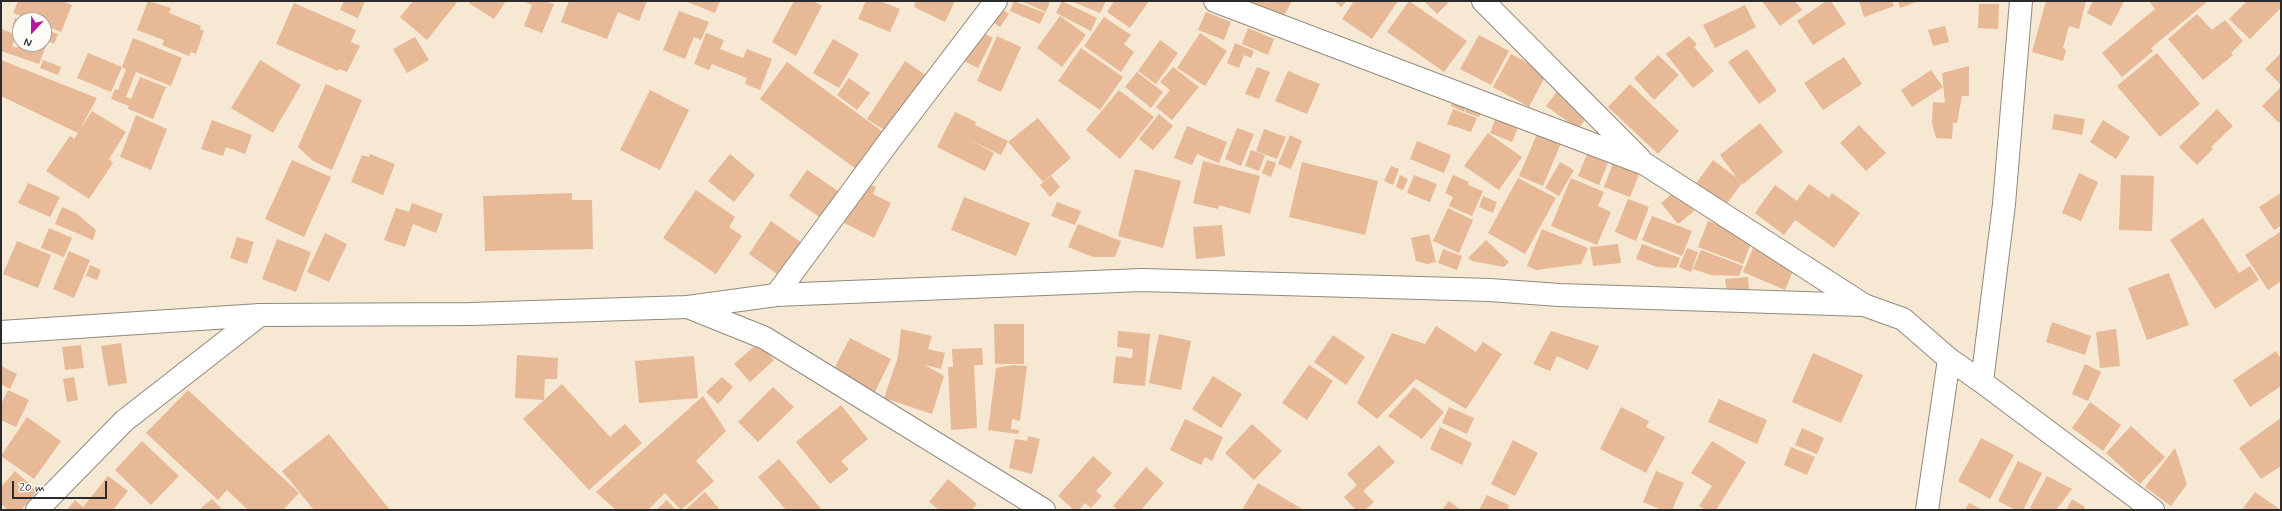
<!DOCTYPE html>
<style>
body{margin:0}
#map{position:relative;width:2282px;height:511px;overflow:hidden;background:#f6e8d2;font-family:Mynerve,sans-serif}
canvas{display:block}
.frame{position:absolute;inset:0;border:2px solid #2b2b2b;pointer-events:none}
.north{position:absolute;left:12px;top:12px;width:40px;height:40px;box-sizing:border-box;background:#fdfcf7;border:1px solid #a9a8a5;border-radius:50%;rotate:202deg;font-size:11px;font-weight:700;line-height:16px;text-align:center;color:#2b2b2b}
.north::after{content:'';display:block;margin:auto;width:14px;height:18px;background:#b5179e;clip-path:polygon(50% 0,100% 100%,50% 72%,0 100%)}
.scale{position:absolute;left:12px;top:481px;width:95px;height:18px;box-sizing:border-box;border:2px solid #2b2b2b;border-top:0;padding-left:5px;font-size:12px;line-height:14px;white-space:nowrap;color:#2b2b2b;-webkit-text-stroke:3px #fdfcf7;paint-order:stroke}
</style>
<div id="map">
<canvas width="2282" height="511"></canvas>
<div class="frame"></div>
<div class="north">N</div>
<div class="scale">20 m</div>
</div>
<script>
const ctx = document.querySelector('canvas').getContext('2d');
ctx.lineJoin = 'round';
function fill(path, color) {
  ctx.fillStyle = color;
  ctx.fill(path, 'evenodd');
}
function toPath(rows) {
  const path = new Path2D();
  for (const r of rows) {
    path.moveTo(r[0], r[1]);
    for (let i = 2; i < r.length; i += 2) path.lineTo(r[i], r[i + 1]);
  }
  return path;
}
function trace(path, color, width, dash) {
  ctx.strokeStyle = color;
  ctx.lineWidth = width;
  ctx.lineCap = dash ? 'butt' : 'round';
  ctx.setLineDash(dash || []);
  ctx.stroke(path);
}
const building = toPath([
 [18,1,63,1,72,5,61,32,44,25,44,20,31,20,13,13],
 [148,1,171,8,169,13,201,26,200,29,204,31,196,54,191,52,189,56,162,45,164,40,137,30],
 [344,1,365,1,358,18,340,10],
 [413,1,458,1,427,40,400,17],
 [470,1,506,1,494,19,469,3],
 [523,1,546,1,554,4,542,33,524,26,532,5],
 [569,1,647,1,639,21,618,12,607,39,561,22],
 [685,1,720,1,715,13],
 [794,1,813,1,822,6,796,56,772,42],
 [866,1,880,1,900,9,890,32,858,19],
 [916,1,955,1,945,22,914,7],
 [1014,1,1045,13,1040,24,1010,11],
 [1021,1,1050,1,1046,12],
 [1062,1,1097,18,1091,31,1056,13],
 [1071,1,1106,1,1100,13],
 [1114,1,1149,1,1130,28,1107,12],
 [1254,1,1292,1,1282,19,1253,3],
 [1334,1,1347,1,1341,7],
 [1354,1,1398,1,1372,39,1342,19],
 [1409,1,1467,41,1444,72,1387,32],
 [1424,1,1450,1,1437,14],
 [1762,1,1795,1,1802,10,1780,26],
 [1826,1,1831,1,1846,24,1813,45,1797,21],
 [1859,1,1892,1,1894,6,1864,17],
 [1898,1,1919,1,1900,8],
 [2046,1,2086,1,2079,29,2069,26,2063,48,2066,50,2063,61,2032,52],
 [2093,1,2123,1,2124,2,2111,26,2087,13],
 [2149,1,2208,1,2151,48,2153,51,2122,77,2102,53,2155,9],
 [2247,1,2281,1,2281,8,2250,39,2229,19],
 [294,3,356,30,351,42,360,46,347,72,339,69,338,71,276,44],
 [1979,4,1999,4,1998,29,1978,28],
 [1745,5,1756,27,1715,48,1703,25],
 [999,7,1009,14,1000,27,990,20],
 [679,11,709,22,701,40,694,37,685,59,663,50],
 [1206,12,1231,22,1224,40,1198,30],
 [2197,14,2212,30,2225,20,2243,41,2231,53,2233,55,2203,80,2168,39],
 [1060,16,1086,35,1062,67,1037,48],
 [1104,17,1131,35,1124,44,1134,52,1121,72,1084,46],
 [15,18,20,20,20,31,12,27],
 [1945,26,1949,42,1933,46,1928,30],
 [1248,28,1274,39,1268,55,1242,44],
 [1,29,17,35,12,46,17,48,20,40,20,44,44,44,44,29,58,34,54,44,48,41,39,64,1,51],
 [977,30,993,38,978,68,962,60],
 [706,33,724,40,720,49,743,58,747,49,772,59,760,90,745,84,747,78,712,64,709,70,694,64],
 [1200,33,1227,51,1205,86,1177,68],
 [1479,35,1509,51,1491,85,1460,69],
 [997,36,1021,47,1001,92,977,81],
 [1689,36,1697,44,1694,47,1714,71,1693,88,1666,54],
 [415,37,429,60,407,73,393,49],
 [133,38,182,58,171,86,136,72,126,97,131,99,140,77,166,87,153,119,128,109,129,106,111,99,115,89,118,90,126,69,122,67],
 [833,39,859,54,839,88,813,73],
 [1160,40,1178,53,1156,84,1138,71],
 [1235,43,1254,51,1251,58,1244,55,1239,68,1227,63],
 [1081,48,1123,77,1100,110,1058,81],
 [1747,49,1777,91,1759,104,1728,62],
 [88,53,122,67,111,92,77,78],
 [2157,53,2200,104,2160,137,2117,86],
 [2281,53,2281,85,2265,69],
 [1511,54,1547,73,1529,107,1493,87],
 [1658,55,1679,75,1654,100,1634,78],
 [1844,57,1862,84,1823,110,1804,83],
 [1,60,97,98,79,131,92,111,126,132,109,159,113,163,89,199,46,171,70,136,74,139,78,133,1,96],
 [43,60,61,67,58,75,40,68],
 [260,60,301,85,273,133,231,108],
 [905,61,930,78,892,135,867,119],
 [787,62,890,137,863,174,760,99],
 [1969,66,1969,96,1962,96,1957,123,1953,123,1952,139,1936,138,1932,123,1933,102,1945,103,1942,73],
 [1173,67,1199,87,1172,120,1156,107,1170,90,1160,82],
 [1257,67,1270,72,1259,99,1245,94],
 [1931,70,1943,87,1912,107,1901,90],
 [1288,71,1320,84,1307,114,1275,101],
 [1137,72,1163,92,1151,108,1125,87],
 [849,78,870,93,857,110,837,95],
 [326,84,362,100,332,170,313,161,298,147],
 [1630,84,1679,131,1658,154,1608,107],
 [2281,87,2281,121,2279,123,2262,106],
 [650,90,689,110,660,170,620,150],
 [1119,90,1154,117,1120,159,1086,130],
 [1558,90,1590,113,1578,129,1546,106],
 [1454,97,1467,102,1464,112,1451,106],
 [1469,103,1482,108,1479,117,1465,112],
 [1453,109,1477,118,1471,132,1447,124],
 [2217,109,2233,126,2211,147,2213,149,2197,165,2179,147],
 [955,112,976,122,975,125,1008,141,1001,155,968,139,994,153,985,171,937,147],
 [1159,114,1173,126,1153,150,1139,139],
 [2054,114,2085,119,2082,135,2052,129],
 [136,115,167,129,151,170,120,157],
 [1496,117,1519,125,1512,142,1490,133],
 [1038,118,1071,158,1043,182,1008,142],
 [212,120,252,135,245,154,226,147,223,156,201,149],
 [2103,120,2130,137,2116,159,2090,142],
 [1760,123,1783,152,1743,184,1742,183,1725,206,1695,185,1713,160,1737,178,1720,155],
 [1859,125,1886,153,1866,171,1840,143],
 [1187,126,1227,142,1219,163,1197,154,1192,165,1174,158],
 [1237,128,1254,134,1241,166,1225,159],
 [1264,129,1286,137,1277,159,1256,151],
 [1488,133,1522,157,1499,190,1464,166],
 [1537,134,1561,143,1543,186,1519,176],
 [1290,135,1302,141,1291,169,1278,164],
 [1417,141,1451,155,1444,173,1410,159],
 [1251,150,1265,155,1259,171,1245,166],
 [370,154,395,164,383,195,351,182,362,155,369,157],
 [730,154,755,175,734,202,708,181],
 [1587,154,1608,163,1599,185,1578,176],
 [292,160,331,177,304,237,265,219],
 [1267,160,1276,163,1271,177,1262,173],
 [1203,161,1260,176,1250,214,1219,205,1218,209,1193,203],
 [1302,162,1378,181,1365,235,1289,217],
 [1560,162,1574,170,1559,196,1545,188],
 [1613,163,1640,172,1630,197,1604,187],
 [1391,166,1399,169,1393,185,1384,181],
 [1135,169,1181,181,1163,248,1118,236],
 [807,170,844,195,825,221,789,196],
 [2079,173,2098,182,2081,221,2062,213],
 [1400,175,1408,179,1403,190,1396,187],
 [1414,175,1437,184,1430,202,1407,193],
 [1453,175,1469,182,1468,185,1483,191,1472,216,1449,206,1453,197,1445,193],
 [2121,175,2154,176,2152,231,2119,230],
 [1051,176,1060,187,1050,197,1040,185],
 [1518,178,1556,198,1525,254,1488,233],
 [1571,178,1604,192,1598,206,1611,212,1597,245,1551,226],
 [862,181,876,187,873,194,891,203,874,238,842,222],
 [28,183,60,197,50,217,18,203],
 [1809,184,1829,198,1832,193,1860,213,1834,248,1795,220,1784,235,1755,213,1775,185,1797,201],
 [696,190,735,217,729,227,742,236,716,274,663,238],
 [1676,190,1694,211,1678,224,1661,203],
 [572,193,572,200,592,200,593,249,485,251,483,196],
 [2281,193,2281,226,2274,230,2259,207],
 [1483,196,1497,202,1493,213,1479,207],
 [964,197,1030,223,1016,256,951,230],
 [1628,199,1649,207,1636,241,1615,232],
 [1057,202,1081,211,1075,225,1051,216],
 [412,203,443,214,436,233,413,224,405,247,384,240,396,208,409,212],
 [62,207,76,213,96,230,93,240,55,224],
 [1448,208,1473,220,1459,253,1433,241],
 [1652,216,1692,231,1682,256,1642,240],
 [2203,218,2239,273,2250,266,2259,280,2215,309,2170,240],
 [771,221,802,243,780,276,749,254],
 [1708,221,1753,238,1743,264,1698,247],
 [1078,224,1121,241,1115,257,1093,257,1068,247],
 [1222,225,1225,256,1196,259,1193,227],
 [49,228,72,238,64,257,41,248],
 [1542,229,1588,248,1581,264,1536,270,1527,266],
 [2280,232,2281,281,2268,290,2245,255],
 [325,233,347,244,329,282,307,272],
 [1429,234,1436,262,1427,264,1416,261,1411,238],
 [237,237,254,242,247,264,230,258],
 [277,239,311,252,296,292,262,279],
 [1486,240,1509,262,1504,267,1472,261,1468,258],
 [17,241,51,255,38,288,3,274],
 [1618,244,1621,263,1593,266,1590,247],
 [1642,244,1680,258,1676,268,1657,267,1636,259],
 [1687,248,1698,252,1691,272,1679,267],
 [1753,248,1795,266,1785,290,1743,272],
 [1443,249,1462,256,1457,270,1438,263],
 [1701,250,1743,266,1739,276,1711,275,1693,269],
 [69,251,90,260,74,298,53,289],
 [90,265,101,270,97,280,86,276],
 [2169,273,2189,325,2147,340,2128,288],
 [1748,277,1749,291,1727,293,1725,279],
 [2052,322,2091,336,2085,355,2046,342],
 [994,324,1024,324,1024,364,995,364],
 [1436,326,1476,352,1483,342,1502,354,1466,409,1416,379,1377,419,1357,403,1392,333,1425,344],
 [901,329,932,336,928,349,945,353,941,369,925,365,944,376,932,414,884,398,898,357],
 [2116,329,2120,366,2100,368,2096,332],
 [1118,331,1150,334,1145,386,1113,383,1116,356,1132,358,1133,349,1117,347],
 [1551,331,1599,346,1588,370,1557,356,1550,371,1533,364],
 [1159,334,1191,341,1181,390,1149,383],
 [1333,335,1365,357,1346,385,1314,362],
 [850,338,891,359,875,392,833,371],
 [121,343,127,383,108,386,101,346],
 [758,343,774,360,750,382,734,364],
 [81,345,84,368,65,370,62,347],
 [982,348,983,365,974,365,977,428,951,430,948,367,953,367,952,349],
 [2276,351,2281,359,2281,386,2250,407,2233,380],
 [1813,353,1863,375,1841,423,1792,402],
 [517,355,558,358,557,379,545,379,544,400,515,398],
 [694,356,698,398,639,403,635,361],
 [2085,364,2101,372,2088,401,2072,394],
 [1013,365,1027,366,1020,421,1012,419,1011,429,1019,430,1018,434,988,430,996,368],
 [1309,365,1333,381,1307,420,1282,403],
 [1,366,17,374,10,389,1,384],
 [1213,376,1242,394,1221,428,1192,409],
 [74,377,78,400,67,402,63,379],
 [722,377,733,387,718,404,706,392],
 [562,384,610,437,625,424,642,443,589,490,523,419],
 [773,387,794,407,758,442,738,422],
 [1414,387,1444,412,1422,439,1388,416],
 [8,390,29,400,16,427,1,420,1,404],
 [188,390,299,493,283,510,248,510,227,490,218,500,146,433],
 [703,396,726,431,696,461,714,481,681,510,665,493,648,510,616,510,596,492],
 [1719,399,1767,420,1757,444,1708,422],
 [2090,402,2121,425,2103,451,2072,428],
 [841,405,868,439,841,461,849,469,830,484,796,442],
 [1449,407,1474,418,1467,434,1442,423],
 [1621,407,1649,421,1646,427,1665,437,1646,473,1600,449],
 [27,417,61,441,34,479,1,456],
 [2281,418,2281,466,2261,479,2239,448],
 [1185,419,1223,437,1212,461,1205,457,1201,465,1170,450],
 [1252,424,1282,451,1254,480,1225,453],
 [2131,426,2165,457,2140,484,2106,453],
 [1440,427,1472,443,1462,465,1430,449],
 [1802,428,1824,438,1817,454,1795,445],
 [329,434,390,510,314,510,282,471],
 [1028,436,1040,439,1032,474,1009,468,1015,439,1027,441],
 [1981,438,2014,455,1990,499,1958,481],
 [1513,440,1538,453,1515,496,1491,484],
 [142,441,179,476,151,505,115,470],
 [1712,441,1746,462,1716,510,1706,510,1699,506,1712,486,1691,473],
 [1379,445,1395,462,1363,491,1374,502,1365,510,1356,510,1344,497,1357,485,1347,474],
 [1791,447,1815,457,1807,475,1784,465],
 [2175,448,2187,484,2171,506,2145,487],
 [1093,456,1112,473,1096,491,1102,496,1091,508,1085,503,1079,510,1074,510,1058,496],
 [779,459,822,510,786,510,758,477],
 [2018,461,2042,473,2023,510,2016,510,1998,501],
 [1146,467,1164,483,1141,510,1118,510,1113,506],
 [15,471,37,491,21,510,8,510,1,504,1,487],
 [1656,471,1684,483,1672,510,1662,510,1643,502],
 [108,476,128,491,113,510,67,510,75,500,83,507],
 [2047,476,2072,489,2056,510,2033,510,2030,508],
 [948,479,977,504,972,510,939,510,929,502],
 [1258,483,1304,510,1242,510],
 [705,492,720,510,685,510],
 [2255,492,2281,510,2242,510],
 [1487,495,1509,505,1507,510,1479,510],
 [212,499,223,510,199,510],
 [2072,499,2085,507,2083,510,2066,510],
 [667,500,676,510,656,510],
 [1449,501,1461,510,1442,510],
 [1969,503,1983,510,1965,510]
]);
const minor = toPath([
 [1215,1,1645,164,1864,305],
 [1483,1,1640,159],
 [776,295,890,140,996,1],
 [688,307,765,338,1044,510],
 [37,510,124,421,260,315],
 [1927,510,1949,359]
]);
const tertiary = toPath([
 [1,332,260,315,471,314,688,307,776,295,1142,280,1490,290,1559,295,1864,305,1903,319,1949,359,1982,382,2153,510],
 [1982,382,2004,204,2021,1]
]);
fill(building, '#e7b997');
trace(minor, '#908a7e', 24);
trace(tertiary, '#908a7e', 24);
trace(minor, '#fff', 22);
trace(tertiary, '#fff', 22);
</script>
